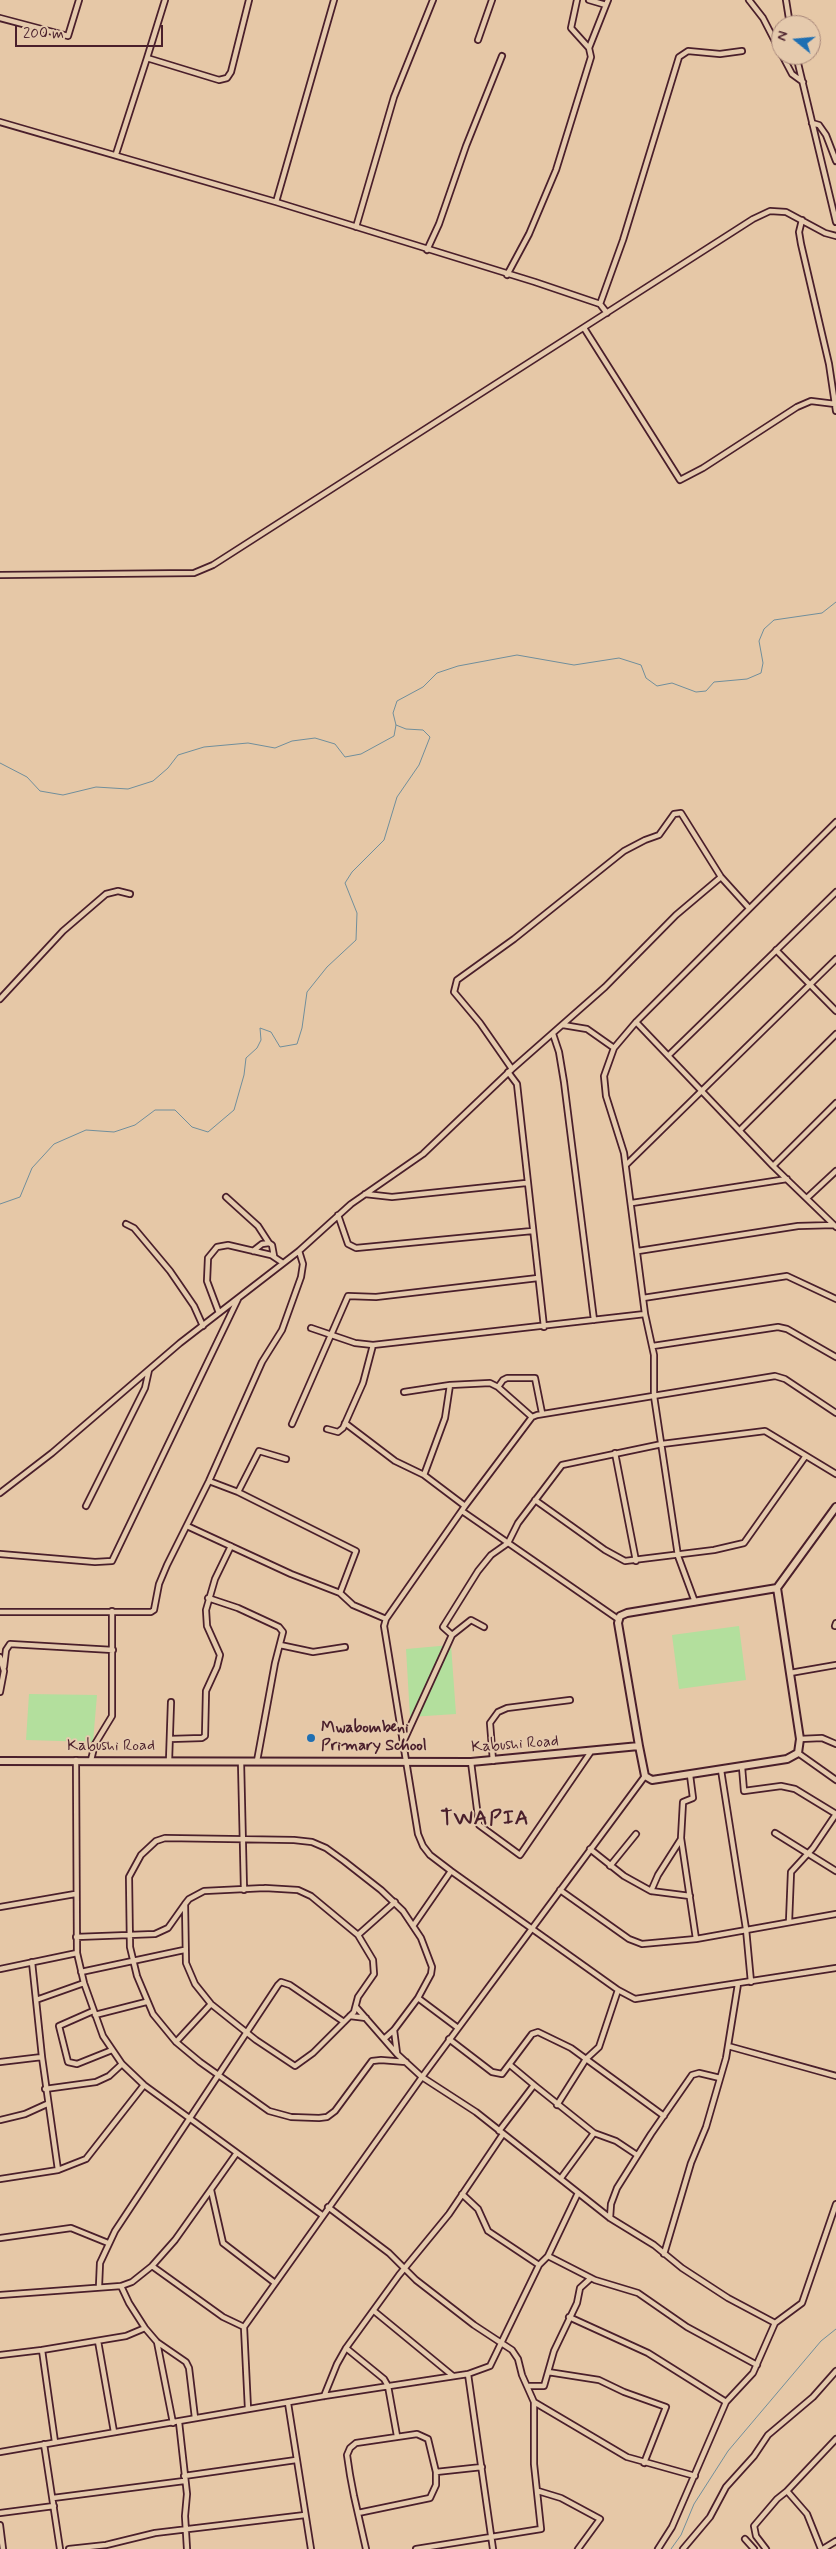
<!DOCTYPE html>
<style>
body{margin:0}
#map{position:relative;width:836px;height:2549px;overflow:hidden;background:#e6c8a7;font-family:Mynerve,sans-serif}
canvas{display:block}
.north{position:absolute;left:771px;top:15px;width:50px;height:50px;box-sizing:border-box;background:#e5caad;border:1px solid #a78679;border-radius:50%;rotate:287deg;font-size:14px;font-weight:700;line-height:20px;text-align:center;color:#4a1f2b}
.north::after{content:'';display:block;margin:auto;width:18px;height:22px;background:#1f6fb2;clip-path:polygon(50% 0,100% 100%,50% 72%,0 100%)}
.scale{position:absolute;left:15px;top:25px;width:148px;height:22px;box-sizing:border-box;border:2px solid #4a1f2b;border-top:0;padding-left:6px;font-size:15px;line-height:18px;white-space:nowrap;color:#4a1f2b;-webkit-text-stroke:4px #e5caad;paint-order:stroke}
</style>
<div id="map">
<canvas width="836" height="2549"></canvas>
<div class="north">N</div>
<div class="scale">200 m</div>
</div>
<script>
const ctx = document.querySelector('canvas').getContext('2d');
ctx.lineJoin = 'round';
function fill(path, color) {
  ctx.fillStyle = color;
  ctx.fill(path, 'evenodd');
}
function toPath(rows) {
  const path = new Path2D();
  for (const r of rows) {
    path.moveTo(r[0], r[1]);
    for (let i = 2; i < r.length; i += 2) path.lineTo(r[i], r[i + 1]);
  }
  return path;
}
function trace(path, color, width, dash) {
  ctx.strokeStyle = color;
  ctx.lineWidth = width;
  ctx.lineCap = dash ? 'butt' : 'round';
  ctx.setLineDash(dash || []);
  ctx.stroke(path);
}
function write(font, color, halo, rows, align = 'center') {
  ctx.font = font + ' Mynerve,sans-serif';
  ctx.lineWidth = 4;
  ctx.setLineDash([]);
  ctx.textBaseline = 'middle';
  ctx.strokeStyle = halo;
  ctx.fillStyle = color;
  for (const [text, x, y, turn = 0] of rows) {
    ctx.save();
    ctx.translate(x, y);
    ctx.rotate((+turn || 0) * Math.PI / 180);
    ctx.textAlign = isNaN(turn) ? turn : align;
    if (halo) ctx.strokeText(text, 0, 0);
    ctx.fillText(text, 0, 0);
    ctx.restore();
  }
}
const green = toPath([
 [739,1626,746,1680,679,1689,672,1635],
 [451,1645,456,1714,410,1717,406,1649],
 [29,1694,97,1695,93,1742,26,1740]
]);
const stream = toPath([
 [0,763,27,777,40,791,63,795,96,787,128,789,153,781,168,768,178,755,204,747,248,743,275,748,292,741,315,738,335,744,345,757,361,754,394,736,396,725,393,713,397,701,423,687,437,673,458,666,517,655,574,665,619,658,641,665,646,678,657,686,672,683,696,692,706,691,714,682,747,679,761,673,763,663,759,641,764,629,774,620,822,613,836,602],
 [0,1204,20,1197,32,1168,54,1144,86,1130,114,1132,135,1125,155,1110,175,1110,192,1127,208,1132,234,1110,244,1075,246,1058,257,1048,261,1040,260,1028,271,1032,280,1047,297,1044,302,1028,307,992,327,967,356,940,357,913,345,883,352,872,384,840,397,797,419,765,430,737,423,730,406,729,396,725],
 [671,2549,681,2535,694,2504,728,2451,821,2341,836,2329]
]);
const street = toPath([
 [589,0,606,5],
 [749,0,763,18,781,53],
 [786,0,790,25],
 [0,18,68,36,79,0],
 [478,40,492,0],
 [589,48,608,0],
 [782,55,792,74,803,82],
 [796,55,836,222],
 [147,58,165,0],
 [0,122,276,202,535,282,600,304,607,313],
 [812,123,819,125,826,135,836,161],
 [116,154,147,58,219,80,227,78,231,72,249,0],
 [276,202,334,0],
 [802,220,799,232,801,244,829,364,836,411],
 [356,227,394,97,433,0],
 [427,250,439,224,466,146,502,56],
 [507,275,529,234,556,170,591,57,589,48,571,28,577,0],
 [600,304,623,240,679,57,688,51,720,54,742,51],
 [584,328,680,480,703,468,797,407,811,401,835,404],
 [0,575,194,573,213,565,753,219,770,211,786,212,825,233,836,236],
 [776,950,836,1011],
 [0,999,63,931,106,894,118,891,130,894],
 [636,1022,773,1166,836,1227],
 [563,1025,587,1029,614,1048],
 [553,1034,559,1052,564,1082,594,1320],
 [669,1055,836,892],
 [512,1069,480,1023,454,992,457,980,514,939,624,851,645,840,659,835,674,814,681,813,721,877,749,908],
 [508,1072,517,1084,544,1327],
 [740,1130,836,1034],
 [626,1165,836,959],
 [773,1166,836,1103],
 [365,1194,392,1197,526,1183],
 [226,1197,258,1226,269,1243],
 [807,1198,836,1171],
 [632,1203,787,1179],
 [338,1215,348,1244,356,1248,532,1231],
 [126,1224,134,1228,170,1271,194,1306,203,1326],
 [253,1251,262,1244,269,1243,272,1245,274,1256],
 [638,1251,798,1226,834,1225],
 [643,1298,787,1276,836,1299],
 [219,1313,207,1281,208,1258,217,1247,228,1245,271,1255,283,1263],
 [311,1328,355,1343,373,1345,645,1314],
 [653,1346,778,1327,787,1329,836,1357],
 [498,1387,503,1380,507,1378,535,1378,542,1413],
 [404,1392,450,1385,490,1383,498,1387,532,1417],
 [836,1413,785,1379,775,1376,537,1415,532,1417,465,1506,386,1619,384,1626,418,1834,423,1846,430,1855,451,1871,618,1990,635,1999,836,1968],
 [345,1423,395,1461,424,1475,465,1506],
 [292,1424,348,1296,376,1297,538,1278],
 [327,1429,338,1432,343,1428,363,1383,373,1345],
 [615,1453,636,1561],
 [286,1459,259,1451,238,1492,356,1551,340,1593],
 [424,1475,445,1418,450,1385],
 [209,1481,238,1492],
 [0,1493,52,1453,180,1343,299,1251,351,1204,423,1154,512,1069,605,987,676,915,721,877],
 [535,1500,605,1550,625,1561,714,1550,744,1543,805,1457],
 [86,1506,145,1388,149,1370],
 [462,1511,618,1619],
 [187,1526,291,1574,340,1593,353,1605,386,1619],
 [0,1554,95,1562,112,1561,238,1299],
 [208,1598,238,1608,279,1627,283,1632,275,1663,257,1761],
 [695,1602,678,1556,654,1396,654,1355,645,1314,624,1153,606,1096,604,1076,614,1048,636,1022,836,822],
 [0,1612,151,1612,154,1610,159,1584,167,1565,209,1481,262,1362,282,1330,301,1277,303,1264,299,1251],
 [835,1626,836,1623],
 [452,1635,443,1627,478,1571,491,1555,508,1543,518,1523,562,1465,662,1444,765,1431,836,1474],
 [280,1645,313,1652,345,1647],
 [0,1657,4,1671,0,1692],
 [4,1667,6,1650,10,1644,113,1650],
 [790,1673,836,1665],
 [405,1738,452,1635,471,1620,484,1627],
 [170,1739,202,1738,205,1736,206,1691,217,1667,220,1655,207,1626,206,1610,215,1579,231,1546],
 [800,1739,822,1738,836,1744],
 [798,1753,836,1780],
 [76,1760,77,1953,84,1983,103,2036,122,2064,144,2085,322,2215],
 [91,1760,95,1744,112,1716,112,1611],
 [169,1761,171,1702],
 [493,1761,490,1723,498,1712,507,1708,570,1700],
 [241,1762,244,1890],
 [471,1762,479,1825,520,1855,590,1753],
 [742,1767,744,1791,781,1786,795,1789,836,1814,813,1848,791,1872,789,1922],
 [721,1770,746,1929,751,1982],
 [690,1775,693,1798,683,1802,681,1838,696,1939],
 [775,1833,836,1871],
 [590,1849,624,1876,651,1891,690,1896],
 [610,1866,636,1834],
 [265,1888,298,1890,311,1896,358,1935,373,1960,374,1974,358,1997,354,2012,313,2053,295,2066,256,2040,211,2004,195,1984,186,1963,185,1904,189,1899,204,1891,265,1888],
 [560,1890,629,1939,642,1944,696,1939,836,1914],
 [651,1891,658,1875,681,1839],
 [0,1907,75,1894],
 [413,1926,451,1871],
 [358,1935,395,1902],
 [76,1937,155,1934,168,1928,185,1904],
 [32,1962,42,2057],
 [0,1969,77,1953],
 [81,1972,184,1950],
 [418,1998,458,2028],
 [36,2000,84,1983],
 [356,2007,397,2054,422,2077,476,2112,610,2218,654,2245,682,2268,728,2298,775,2323],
 [93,2011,59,2026,68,2062,77,2064,112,2050],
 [95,2015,146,2002],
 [350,2016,366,2018],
 [394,2030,397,2053],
 [384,2039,394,2030,418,1998,431,1974,432,1967,421,1938,403,1911,381,1890,344,1861,326,1848,312,1842,294,1840,165,1838,156,1841,141,1855,129,1877,130,1947,137,1976,153,2014,176,2042,200,2062,269,2111,291,2117,319,2118,327,2117,335,2111,372,2061,381,2060,406,2062],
 [449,2039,492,2072,502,2074,532,2034,538,2032,571,2048,664,2116],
 [176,2042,211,2004],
 [728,2046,836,2076],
 [0,2062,42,2057,58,2170],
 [510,2065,534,2085],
 [45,2089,96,2082,109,2076,122,2064],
 [557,2105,586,2059,599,2047,618,1990],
 [0,2120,25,2114,47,2104],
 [499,2131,534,2085,594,2133,616,2141,637,2155],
 [561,2178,594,2133],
 [0,2179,58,2170,86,2159,144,2085],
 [211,2190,223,2243,275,2283],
 [462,2194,478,2209,488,2231,539,2265],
 [328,2207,389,2253,416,2280,474,2325,512,2350,518,2359,522,2375,534,2402,534,2464,541,2529,416,2549],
 [610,2218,611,2204,617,2188,651,2134,692,2075,699,2073,720,2078],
 [0,2238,71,2228,108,2243],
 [664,2254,691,2163,706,2127,726,2058,738,1984],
 [548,2256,595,2280,638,2293,687,2327,757,2365],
 [152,2266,223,2317,244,2327],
 [99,2286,100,2263,115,2231,278,1985,281,1982,290,1985,344,2022],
 [121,2286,129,2303,145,2328,157,2342,186,2362,189,2368,195,2418],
 [0,2295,121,2286,132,2282,152,2266,175,2240,236,2154],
 [374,2311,453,2376],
 [569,2317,648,2353,726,2402],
 [98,2341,114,2432],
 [157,2342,173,2423],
 [346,2348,384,2379,388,2386,397,2436],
 [0,2355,42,2350],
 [548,2372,599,2380,624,2392,666,2407,644,2463],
 [468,2374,490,2366,539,2265,548,2256,578,2193],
 [528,2386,544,2386,554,2351,577,2303,580,2288,591,2278],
 [324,2396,337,2364,346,2348,399,2275,449,2214,503,2134],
 [534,2402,627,2457,695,2476],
 [288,2403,311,2549],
 [248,2409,244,2327,422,2077,645,1776],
 [179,2422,187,2494,185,2516,187,2549],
 [55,2442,42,2350,126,2336,145,2328],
 [44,2444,60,2549],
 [0,2452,324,2396,468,2374,493,2549],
 [436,2472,482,2467],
 [184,2476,296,2460],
 [538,2491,561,2498,600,2519,578,2549],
 [787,2491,836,2439],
 [53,2498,184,2481],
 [0,2513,54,2506],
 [358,2513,430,2498,436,2485,436,2472,428,2439,417,2434,356,2443,350,2448,347,2455,350,2475,354,2496,366,2549],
 [0,2525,3,2549],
 [745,2539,754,2549],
 [69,2549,106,2545,155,2533,305,2515],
 [658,2549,672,2527,726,2402,753,2373,775,2323,802,2303,836,2204],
 [683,2549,710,2517,726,2487,754,2456,768,2435,813,2397,836,2371],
 [766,2549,756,2536,754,2526,777,2499,787,2491,807,2514,821,2549],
 [823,2549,836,2541]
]);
const secondary = toPath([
 [639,1746,645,1776,652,1780,787,1759,798,1753,800,1739,777,1588],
 [0,1761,471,1762,639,1746,618,1623,620,1616,627,1613,777,1588,836,1507]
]);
const markers = [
 [311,1738,5,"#1f6fb2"]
];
const poiNames = [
 ["Mwabombeni",321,1729],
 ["Primary School",321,1747]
];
const streetNames = [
 ["Kabushi Road",515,1745,-4],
 ["Kabushi Road",111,1747]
];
const districtNames = [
 ["TWAPIA",485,1820]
];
fill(green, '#b3df9d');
trace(stream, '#708e9b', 1);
trace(street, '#4a1f2b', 8);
trace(secondary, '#4a1f2b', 10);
trace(street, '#e5caad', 4.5);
trace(secondary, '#e5caad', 6);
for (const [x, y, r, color] of markers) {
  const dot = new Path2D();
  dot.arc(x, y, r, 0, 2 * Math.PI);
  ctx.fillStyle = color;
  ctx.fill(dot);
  trace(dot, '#e5caad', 2);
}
write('bold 16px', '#4a1f2b', '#e5caad', poiNames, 'left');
write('16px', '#4a1f2b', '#e5caad', streetNames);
ctx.letterSpacing = '1px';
write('bold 21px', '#4a1f2b', '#e5caad', districtNames);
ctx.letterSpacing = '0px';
</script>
